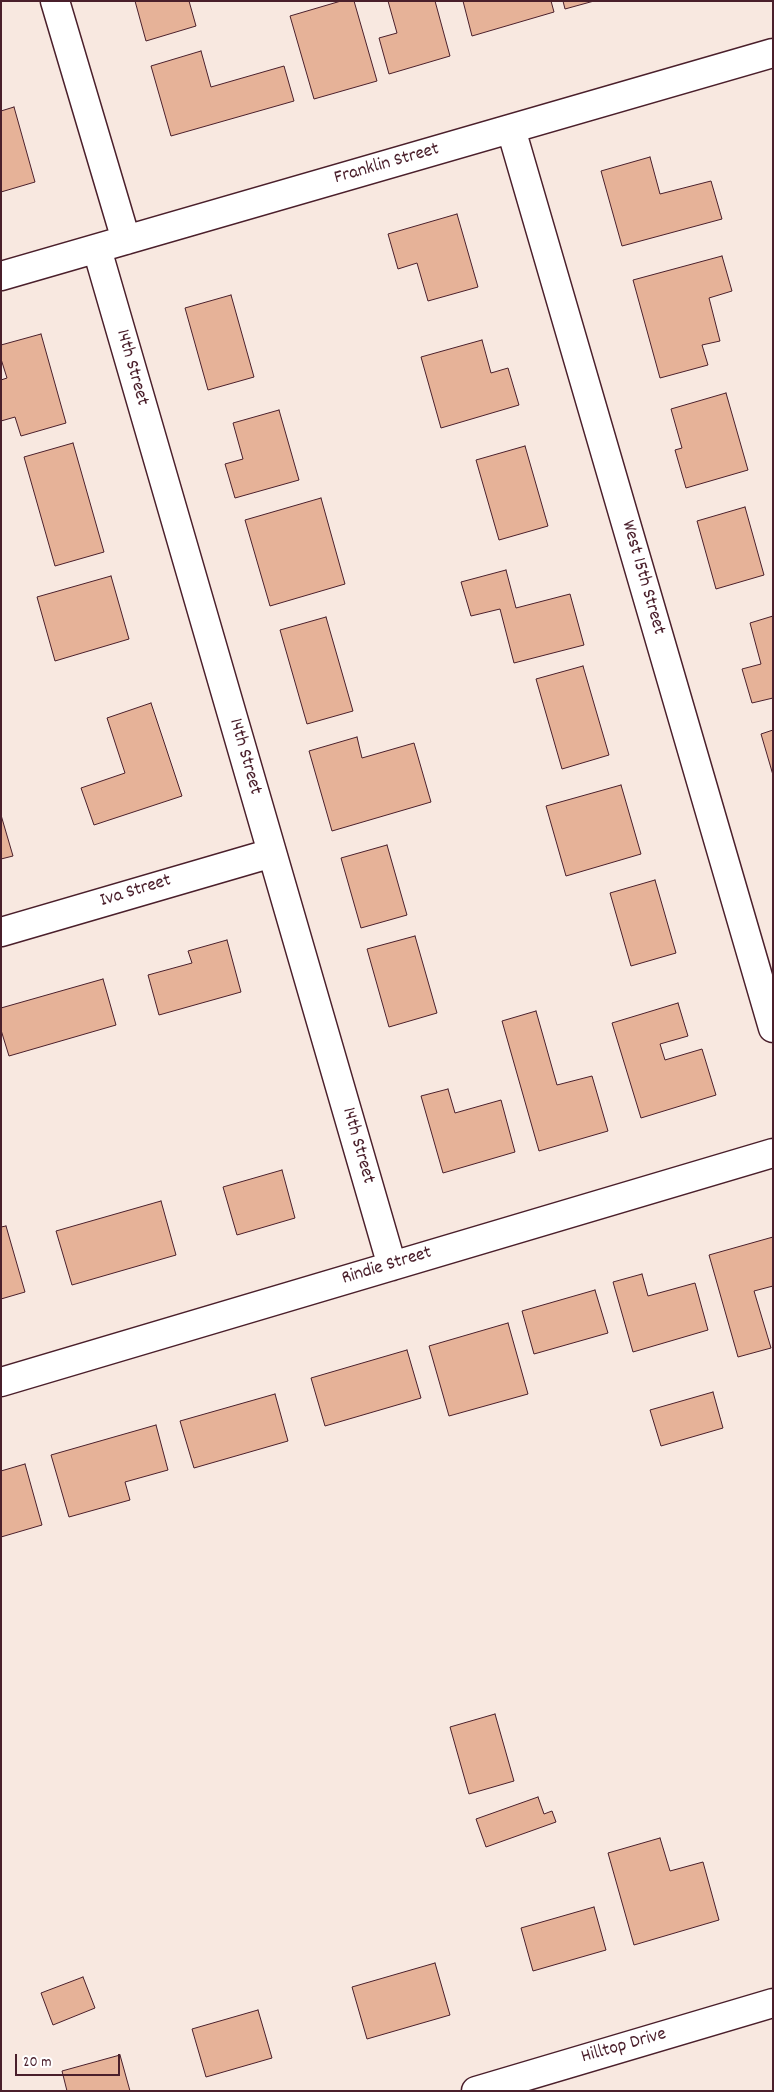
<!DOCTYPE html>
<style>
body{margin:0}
#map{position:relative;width:774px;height:2092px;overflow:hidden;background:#f8e8e0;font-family:Dekko,sans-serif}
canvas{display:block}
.frame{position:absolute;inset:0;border:2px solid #4a1f2b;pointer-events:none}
.scale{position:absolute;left:15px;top:2054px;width:105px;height:22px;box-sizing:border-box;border:2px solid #4a1f2b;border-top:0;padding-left:6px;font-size:15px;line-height:18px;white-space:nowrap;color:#4a1f2b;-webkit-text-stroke:4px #fff;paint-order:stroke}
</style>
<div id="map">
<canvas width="774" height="2092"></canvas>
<div class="frame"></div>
<div class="scale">20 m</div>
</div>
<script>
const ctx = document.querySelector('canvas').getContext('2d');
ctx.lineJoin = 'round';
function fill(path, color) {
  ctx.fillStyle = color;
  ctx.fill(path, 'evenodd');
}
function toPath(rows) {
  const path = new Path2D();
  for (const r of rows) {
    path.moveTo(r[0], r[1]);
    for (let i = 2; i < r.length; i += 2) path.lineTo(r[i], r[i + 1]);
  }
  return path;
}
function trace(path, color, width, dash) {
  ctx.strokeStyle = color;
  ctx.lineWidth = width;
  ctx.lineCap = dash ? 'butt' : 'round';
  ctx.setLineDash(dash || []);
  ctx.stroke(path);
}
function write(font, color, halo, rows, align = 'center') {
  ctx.font = font + ' Dekko,sans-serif';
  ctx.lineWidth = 4;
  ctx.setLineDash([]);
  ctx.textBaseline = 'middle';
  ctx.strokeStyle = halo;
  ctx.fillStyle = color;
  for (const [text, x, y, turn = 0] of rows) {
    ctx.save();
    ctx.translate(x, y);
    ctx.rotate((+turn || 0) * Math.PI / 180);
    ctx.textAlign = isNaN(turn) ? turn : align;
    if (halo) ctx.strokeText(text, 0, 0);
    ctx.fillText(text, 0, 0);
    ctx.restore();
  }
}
const building = toPath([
 [135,1,189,1,196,26,146,41,135,1],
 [341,1,354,1,377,81,314,99,290,16,341,1],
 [388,1,435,1,450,56,389,74,379,38,397,33,388,1],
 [463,1,551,1,554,12,472,36,463,1],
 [563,1,594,1,565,9,563,1],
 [201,51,211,87,284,66,294,101,171,136,151,66,201,51],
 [14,107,35,182,1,192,1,111,14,107],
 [650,157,660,194,711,181,722,219,622,246,601,171,650,157],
 [457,214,478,287,428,301,417,263,398,269,388,234,457,214],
 [722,256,732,291,709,298,720,341,702,345,708,365,660,378,633,280,722,256],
 [231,295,254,377,208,390,185,308,231,295],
 [41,334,66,423,21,436,15,417,1,421,1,380,7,378,1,359,1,345,41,334],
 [482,340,491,373,508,368,519,405,441,428,421,357,482,340],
 [726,393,748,470,686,488,675,450,682,448,671,409,726,393],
 [279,410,299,480,235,498,225,464,243,459,233,423,279,410],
 [73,443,104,552,55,566,24,457,73,443],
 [525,446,548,526,499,540,476,460,525,446],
 [321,498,345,584,270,606,245,520,321,498],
 [745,507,764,575,716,589,697,521,745,507],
 [506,570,516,608,570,594,584,645,514,663,500,609,471,616,461,582,506,570],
 [111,576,129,639,55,661,37,597,111,576],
 [773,616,773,698,752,703,742,669,761,664,750,623,773,616],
 [326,617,353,711,307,724,280,630,326,617],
 [583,666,609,755,562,769,536,679,583,666],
 [151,703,182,796,94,825,81,788,125,773,107,718,151,703],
 [773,730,773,775,761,734,773,730],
 [357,737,362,758,414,743,431,802,332,831,309,751,357,737],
 [621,785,641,854,566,876,546,806,621,785],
 [1,815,13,856,1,859,1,815],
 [387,845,407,915,361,928,341,858,387,845],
 [655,880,676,953,631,966,610,893,655,880],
 [415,936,437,1013,389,1027,367,949,415,936],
 [227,940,241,992,159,1015,148,975,192,963,188,951,227,940],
 [103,979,116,1025,9,1056,1,1030,1,1008,103,979],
 [678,1003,688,1036,660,1044,665,1060,702,1049,716,1095,641,1118,612,1023,678,1003],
 [536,1011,557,1085,592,1076,608,1131,539,1151,502,1021,536,1011],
 [448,1089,455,1113,501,1100,515,1152,443,1173,421,1096,448,1089],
 [282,1170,295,1218,237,1235,223,1187,282,1170],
 [161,1201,176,1255,72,1285,56,1231,161,1201],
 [6,1226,25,1292,1,1299,1,1227,6,1226],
 [773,1237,773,1286,754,1291,771,1348,738,1357,709,1255,773,1237],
 [642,1274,648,1296,695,1283,708,1330,633,1352,613,1282,642,1274],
 [595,1290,608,1333,534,1354,522,1311,595,1290],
 [508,1323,528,1394,449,1416,429,1346,508,1323],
 [407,1350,421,1398,325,1426,311,1378,407,1350],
 [713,1392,723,1428,661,1446,650,1410,713,1392],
 [275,1394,288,1441,194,1468,180,1421,275,1394],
 [156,1425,168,1470,125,1482,130,1500,69,1517,51,1455,156,1425],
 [25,1464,42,1525,1,1537,1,1471,25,1464],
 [495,1714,514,1781,469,1794,450,1727,495,1714],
 [538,1797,544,1814,552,1811,556,1822,486,1847,476,1819,538,1797],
 [660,1838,670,1871,703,1862,719,1920,634,1945,608,1853,660,1838],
 [594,1907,606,1950,533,1971,521,1928,594,1907],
 [435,1963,450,2015,367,2039,352,1987,435,1963],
 [83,1977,95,2008,53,2025,41,1993,83,1977],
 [258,2010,272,2058,206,2077,192,2029,258,2010],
 [120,2055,130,2091,67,2091,62,2071,120,2055]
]);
const minor = toPath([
 [55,1,126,240],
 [511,129,773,1028],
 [97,249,392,1266],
 [1,276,773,53],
 [1,932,272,853],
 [1,1382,773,1153],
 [476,2091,773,2003]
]);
const streetNames = [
 ["Franklin Street",387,165,-16],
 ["14th Street",131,368,74],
 ["West 15th Street",642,578,74],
 ["14th Street",244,757,74],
 ["Iva Street",136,892,-17],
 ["14th Street",357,1146,74],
 ["Rindie Street",387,1267,-17],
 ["Hilltop Drive",624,2047,-16]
];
fill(building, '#e6b298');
trace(building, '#4a1f2b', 1);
trace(minor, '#4a1f2b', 31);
trace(minor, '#fff', 28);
write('19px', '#4a1f2b', '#fff', streetNames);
</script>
